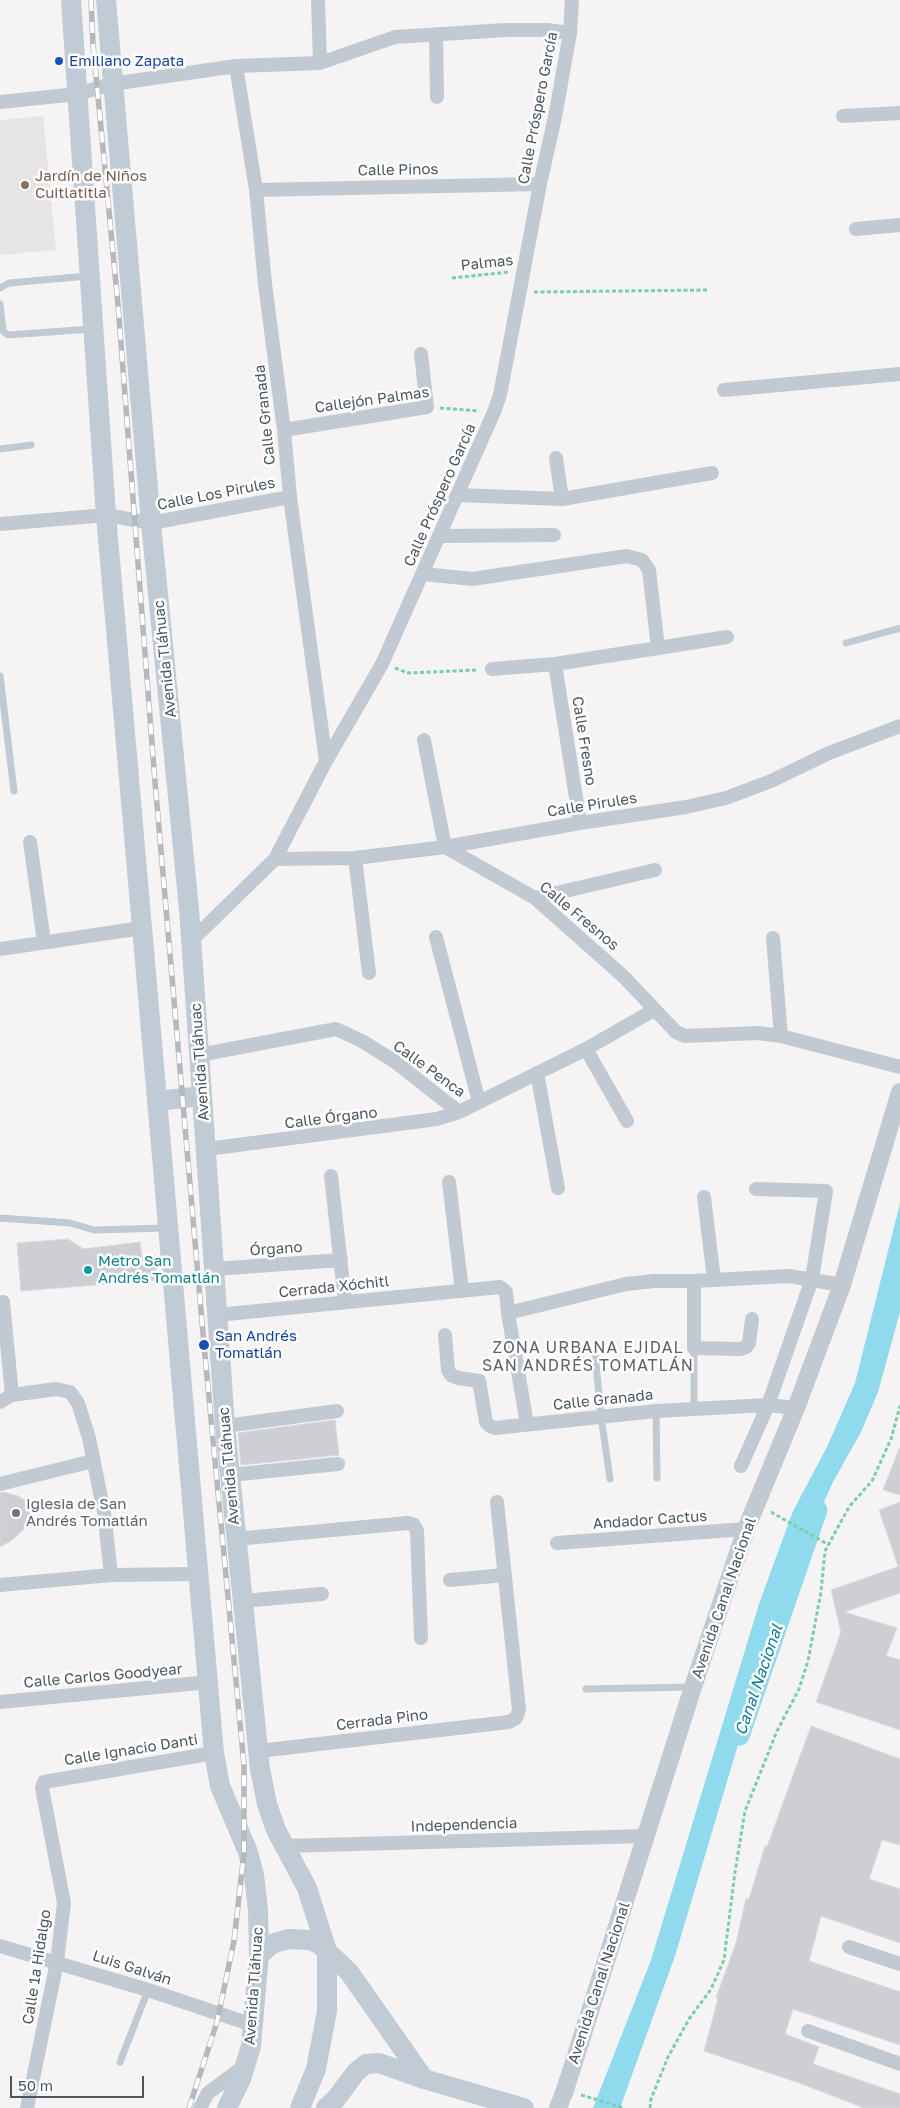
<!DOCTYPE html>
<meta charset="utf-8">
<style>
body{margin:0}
#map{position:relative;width:900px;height:2108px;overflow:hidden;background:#f5f3f3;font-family:"Golos Text",sans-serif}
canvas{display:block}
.scale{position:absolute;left:10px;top:2076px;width:134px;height:22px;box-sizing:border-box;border:2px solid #4a5661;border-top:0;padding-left:6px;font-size:15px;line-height:18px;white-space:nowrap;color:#4a5661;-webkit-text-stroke:4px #fff;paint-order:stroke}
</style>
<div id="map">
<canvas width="900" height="2108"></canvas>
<div class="scale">50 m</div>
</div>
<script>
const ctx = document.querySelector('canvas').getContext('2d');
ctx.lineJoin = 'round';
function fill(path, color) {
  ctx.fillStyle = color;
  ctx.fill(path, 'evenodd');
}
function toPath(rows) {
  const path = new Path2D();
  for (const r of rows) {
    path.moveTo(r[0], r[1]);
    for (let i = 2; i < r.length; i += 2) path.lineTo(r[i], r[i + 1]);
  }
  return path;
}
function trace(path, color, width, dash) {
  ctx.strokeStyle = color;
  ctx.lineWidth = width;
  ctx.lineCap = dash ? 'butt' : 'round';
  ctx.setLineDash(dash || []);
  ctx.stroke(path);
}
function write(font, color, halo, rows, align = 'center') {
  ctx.font = font + ' "Golos Text",sans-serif';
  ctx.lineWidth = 5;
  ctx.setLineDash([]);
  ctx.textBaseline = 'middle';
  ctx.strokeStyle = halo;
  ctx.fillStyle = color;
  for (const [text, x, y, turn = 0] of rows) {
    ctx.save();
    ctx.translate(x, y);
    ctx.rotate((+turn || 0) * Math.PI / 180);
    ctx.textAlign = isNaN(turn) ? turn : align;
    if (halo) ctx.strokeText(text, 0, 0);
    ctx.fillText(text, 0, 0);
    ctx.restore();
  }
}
const education = toPath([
 [43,116,56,250,0,255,0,120]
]);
const water = toPath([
 [900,1203,900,1312,878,1392,861,1432,833,1482,804,1546,777,1614,675,1956,620,2108,593,2108,651,1960,759,1604,793,1511,827,1447,855,1383]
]);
const canal = toPath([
 [740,1736,818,1510]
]);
const building = toPath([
 [68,1239,84,1249,140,1242,142,1259,155,1255,157,1280,21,1291,17,1243,68,1239],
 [335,1420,339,1455,241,1465,238,1433,335,1420],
 [899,1449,900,1449,900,1495,883,1490,899,1449],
 [3,1492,18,1496,35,1507,31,1520,24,1529,12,1540,0,1547,0,1493,3,1492],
 [900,1502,900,1566,898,1566,879,1510,900,1502],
 [900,1566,900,1593,844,1612,897,1628,886,1656,900,1660,900,1730,816,1702,841,1632,831,1590,900,1566],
 [811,1726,900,1759,900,1845,882,1840,869,1879,900,1889,900,1943,821,1916,809,1961,900,1992,900,2045,793,2009,785,2034,819,2047,813,2064,900,2094,900,2108,864,2108,802,2084,704,2051,718,1999,716,1998,736,1943,746,1899,749,1899,765,1846,767,1847,811,1726]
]);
const path = toPath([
 [452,278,509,272],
 [534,292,709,290],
 [440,408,479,411],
 [395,668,408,673,478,670],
 [771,1512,829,1545],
 [581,2095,624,2108],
 [650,2108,651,2099,668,2057,689,2019,711,1989,724,1960,735,1872,745,1811,777,1731,799,1689,808,1661,821,1592,825,1551,849,1507,872,1481,891,1439,900,1406]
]);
const service = toPath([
 [0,288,9,283,88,276],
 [0,304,3,331,8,335,92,329],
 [0,449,31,445],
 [846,643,900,628],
 [0,676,14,791],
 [0,1218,70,1223,94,1230,166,1228],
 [694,1348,694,1408],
 [595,1354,601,1416,610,1479],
 [656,1411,657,1478],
 [586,1689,693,1687],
 [120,2062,148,1990]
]);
const minor = toPath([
 [318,0,320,63],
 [436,34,437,97],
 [236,66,256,190,265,284,284,430,290,497,326,761],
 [0,102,77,94,112,84,236,66,320,63,395,37,505,30,547,30,570,33],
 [843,116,900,113],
 [256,190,540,184],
 [856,229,900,225],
 [724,390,900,374],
 [284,430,427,407,421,354],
 [556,458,562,499],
 [458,495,562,499,712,473],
 [0,524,106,515,151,523,290,497],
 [439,536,554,535],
 [424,574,472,579,627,556,642,560,649,570,658,648,555,664,492,669],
 [658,648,727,637],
 [555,664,580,823],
 [424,740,445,847,535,898,624,977,676,1032,685,1036,758,1033,781,1036,900,1067],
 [30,842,44,942],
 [355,858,369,973],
 [275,859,355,858,445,847,580,823,686,807,726,798,771,781,829,753,900,726],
 [535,898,655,870],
 [436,937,479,1102],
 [773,938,781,1036],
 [191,941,275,859,326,761,382,664,494,412,500,395,540,184,555,117,570,33,572,0],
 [0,949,142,928],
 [586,1049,627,1121],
 [199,1055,336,1029,362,1041,394,1061,459,1112],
 [537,1073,558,1188],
 [207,1149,437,1119,459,1112,586,1049,654,1010],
 [331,1176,345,1302],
 [449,1182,462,1291],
 [704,1197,714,1280],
 [214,1269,341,1260],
 [694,1281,694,1348,740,1349,746,1347,749,1343,752,1319],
 [3,1302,12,1395],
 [508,1313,527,1424],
 [217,1315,500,1287,506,1292,508,1313,626,1284,654,1281,694,1281,789,1276,842,1285],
 [445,1335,448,1370,451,1375,458,1378,479,1381,486,1422,490,1426,495,1428,656,1411,768,1405,796,1408],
 [0,1402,12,1395,56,1389,70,1392,78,1403,89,1438,104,1512,111,1575],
 [225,1426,337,1411],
 [741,1466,768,1405,812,1279,826,1191,756,1189],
 [230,1475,338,1464],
 [0,1484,93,1461],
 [235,1539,408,1523,414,1525,417,1531,421,1638],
 [557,1543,746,1529],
 [450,1580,505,1575],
 [0,1585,111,1575,198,1574],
 [242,1601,322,1594],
 [0,1702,209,1682],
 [259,1751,509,1722,516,1718,519,1710,497,1502],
 [284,1846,646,1836],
 [0,1946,148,1990,253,2025],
 [849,1947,900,1964],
 [808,2031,900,2064],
 [27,2108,57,1962,64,1903,42,1788,44,1782,214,1753],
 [200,2108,208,2093,246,2065]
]);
const tertiary = toPath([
 [558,2108,565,2090,693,1687,746,1529,796,1408,842,1285,900,1092]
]);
const secondary = toPath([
 [71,0,106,515,214,1753,220,1786,248,1852,254,1875,258,1910,259,1955,251,2046,241,2079,227,2108],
 [106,0,151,523,189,909,225,1426,260,1769,267,1804,276,1830,307,1888,327,1951,327,2011,316,2069,300,2108],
 [157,1101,202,1096],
 [259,1955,272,1944,288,1939,309,1940,319,1944,349,1972,424,2079],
 [326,2108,336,2099,356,2072,366,2064,379,2063,424,2079,524,2108]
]);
const rail = toPath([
 [91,0,93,44,118,305,155,782,204,1345,244,1765,244,1853,234,1941,217,2022,189,2108]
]);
const markers = [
 [59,61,5,"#1a4fb4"],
 [25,185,5,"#8d6e63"],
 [88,1270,5,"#0f9aa8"],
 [204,1345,6,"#1a4fb4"],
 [16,1513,5,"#6b7280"]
];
const transitNames = [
 ["Emiliano Zapata",69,61],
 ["San Andrés",215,1336],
 ["Tomatlán",215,1353]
];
const streetNames = [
 ["Calle Próspero García",538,108,-79],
 ["Calle Pinos",398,170,-1],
 ["Palmas",487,263,-6],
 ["Callejón Palmas",372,400,-8],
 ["Calle Granada",265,415,-96],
 ["Calle Los Pirules",216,494,-11],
 ["Calle Próspero García",440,495,-66],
 ["Avenida Tláhuac",165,659,-96],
 ["Calle Fresno",584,741,81],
 ["Calle Pirules",592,805,-9],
 ["Calle Fresnos",579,916,40],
 ["Avenida Tláhuac",200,1062,-94],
 ["Calle Penca",429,1069,36],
 ["Calle Órgano",331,1118,-7],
 ["Órgano",276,1249,-4],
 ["Cerrada Xóchitl",334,1287,-6],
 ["Calle Granada",603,1400,-6],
 ["Avenida Tláhuac",229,1466,-95],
 ["Andador Cactus",650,1520,-4],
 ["Avenida Canal Nacional",724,1598,-71],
 ["Calle Carlos Goodyear",103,1676,-5],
 ["Cerrada Pino",382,1720,-7],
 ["Calle Ignacio Danti",131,1750,-9],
 ["Independencia",464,1825,-2],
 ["Calle 1ª Hidalgo",37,1967,-81],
 ["Luis Galván",132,1968,18],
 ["Avenida Canal Nacional",599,1983,-72],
 ["Avenida Tláhuac",254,1986,-86]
];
const educationNames = [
 ["Jardín de Niños",35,176],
 ["Cuitlatitla",35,193]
];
const cultureNames = [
 ["Metro San",98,1261],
 ["Andrés Tomatlán",98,1278]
];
const worshipNames = [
 ["Iglesia de San",26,1504],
 ["Andrés Tomatlán",26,1521]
];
const neighbourhoodNames = [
 ["ZONA URBANA EJIDAL",588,1348],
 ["SAN ANDRÉS TOMATLÁN",588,1366]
];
const waterNames = [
 ["Canal Nacional",759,1680,-71]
];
fill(education, '#e6e4e5');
fill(water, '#90daee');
trace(canal, '#90daee', 19);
fill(building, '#cdcfd5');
trace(building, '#d7d9de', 1);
trace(path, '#7ad0a6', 3, [4, 2.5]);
trace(service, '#c1cad2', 7);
trace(minor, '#c1cad2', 14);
trace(tertiary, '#c1cad2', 18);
trace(secondary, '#c1cbd6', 20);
trace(rail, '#b5b8bd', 5.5);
trace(rail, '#fff', 4, [11]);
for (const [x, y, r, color] of markers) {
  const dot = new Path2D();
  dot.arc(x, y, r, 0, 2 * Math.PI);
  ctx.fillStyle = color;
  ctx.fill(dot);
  trace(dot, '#fff', 2);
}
write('15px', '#164399', '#fff', transitNames, 'left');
write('15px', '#4a5661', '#fff', streetNames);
write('15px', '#785e54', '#fff', educationNames, 'left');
write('15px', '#0d838f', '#fff', cultureNames, 'left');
write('15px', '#5b616d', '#fff', worshipNames, 'left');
ctx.letterSpacing = '1px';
write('16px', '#5f6368', '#fff', neighbourhoodNames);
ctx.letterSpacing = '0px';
write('italic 16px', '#0c7c9b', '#fff', waterNames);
</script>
